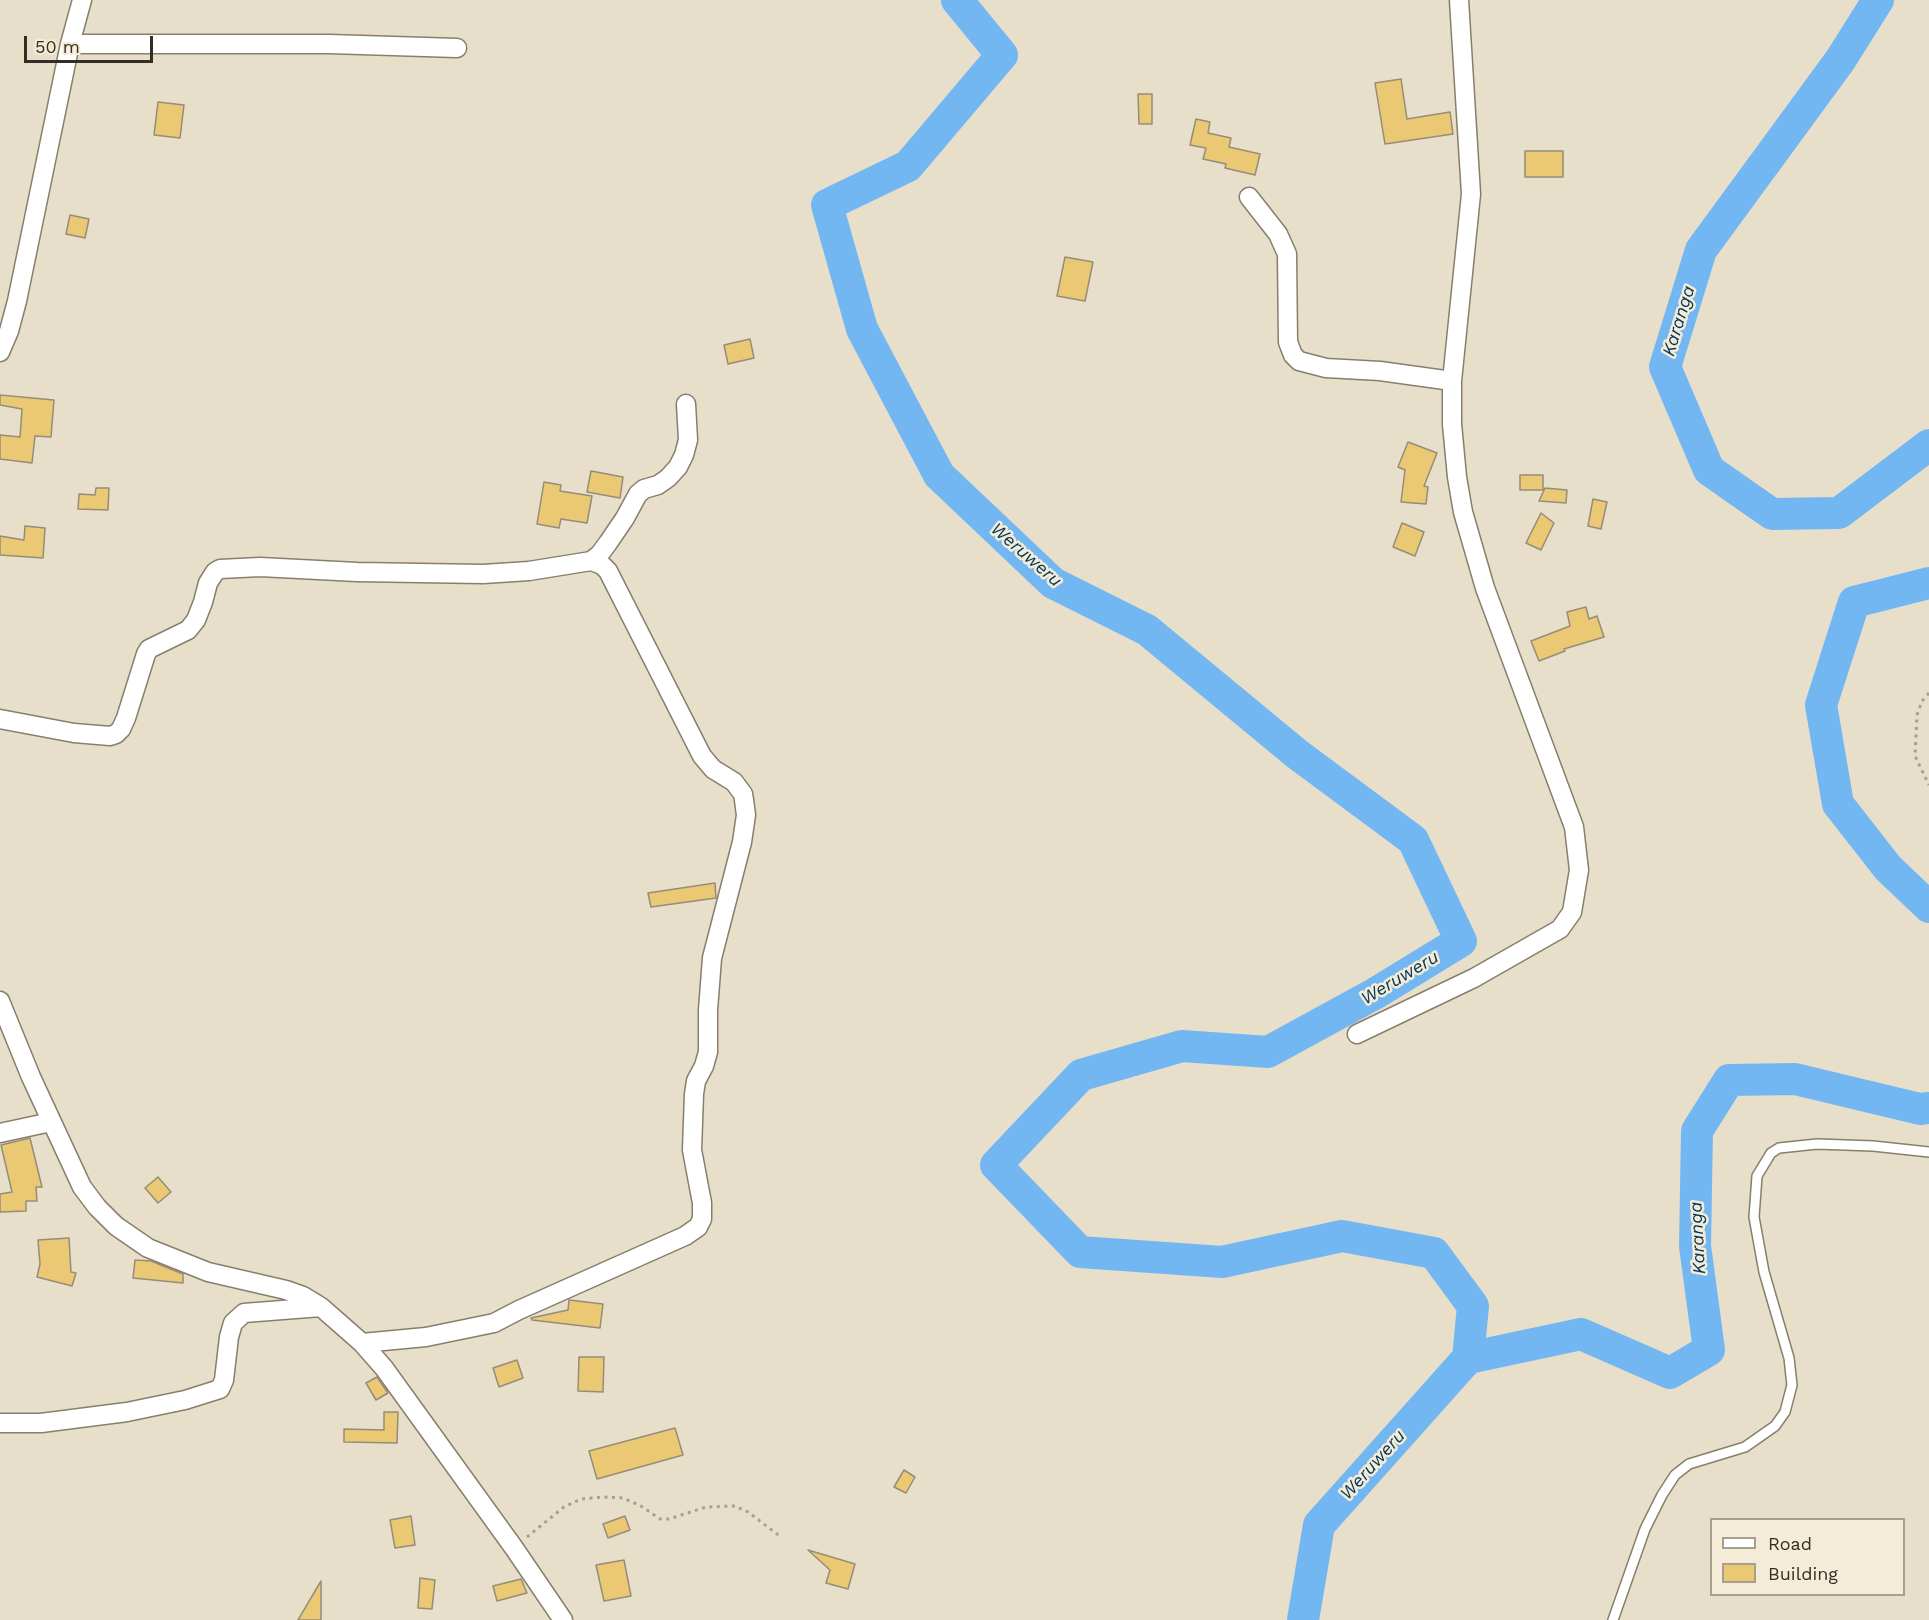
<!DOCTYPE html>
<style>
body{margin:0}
#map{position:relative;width:1929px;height:1620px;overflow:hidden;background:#e8dfca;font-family:"Work Sans",sans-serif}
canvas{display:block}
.legend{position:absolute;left:1710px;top:1518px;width:195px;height:78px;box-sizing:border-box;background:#f5ecd7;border:2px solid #a7a090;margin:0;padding:8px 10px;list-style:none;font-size:18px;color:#322e26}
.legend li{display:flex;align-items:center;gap:12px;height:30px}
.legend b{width:30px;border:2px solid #a7a090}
.scale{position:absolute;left:24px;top:36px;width:129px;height:27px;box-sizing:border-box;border:3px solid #322e26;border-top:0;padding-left:8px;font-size:18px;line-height:21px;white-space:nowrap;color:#322e26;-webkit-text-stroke:4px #f5ecd7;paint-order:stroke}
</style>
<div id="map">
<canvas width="1929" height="1620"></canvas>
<ul class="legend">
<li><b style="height:8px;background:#fff"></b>Road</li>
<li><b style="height:16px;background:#eac874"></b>Building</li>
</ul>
<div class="scale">50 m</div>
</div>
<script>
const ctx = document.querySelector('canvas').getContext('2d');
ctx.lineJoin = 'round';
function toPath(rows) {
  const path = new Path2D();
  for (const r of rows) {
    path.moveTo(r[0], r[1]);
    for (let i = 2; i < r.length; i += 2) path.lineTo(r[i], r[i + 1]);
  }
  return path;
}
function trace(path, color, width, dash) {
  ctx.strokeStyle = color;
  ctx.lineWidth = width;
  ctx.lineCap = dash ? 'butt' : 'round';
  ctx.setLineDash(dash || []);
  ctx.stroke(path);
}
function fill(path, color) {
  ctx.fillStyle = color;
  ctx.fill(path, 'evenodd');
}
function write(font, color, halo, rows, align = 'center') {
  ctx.font = font + ' "Work Sans",sans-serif';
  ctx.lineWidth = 5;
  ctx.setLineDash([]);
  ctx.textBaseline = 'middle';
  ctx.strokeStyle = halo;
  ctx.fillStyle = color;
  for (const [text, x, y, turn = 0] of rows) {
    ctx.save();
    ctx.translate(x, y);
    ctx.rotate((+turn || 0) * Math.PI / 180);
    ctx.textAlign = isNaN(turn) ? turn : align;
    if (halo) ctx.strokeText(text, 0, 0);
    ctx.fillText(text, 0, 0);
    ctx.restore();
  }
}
const river = toPath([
 [957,0,1002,55,908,166,827,205,862,329,939,475,1053,583,1147,630,1297,754,1413,840,1461,941,1376,993,1268,1052,1182,1046,1081,1075,996,1165,1080,1252,1222,1262,1342,1236,1434,1253,1473,1306,1468,1358,1319,1525,1303,1620],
 [1878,0,1841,59,1701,250,1665,367,1709,470,1772,514,1839,513,1929,445],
 [1929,583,1854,602,1821,705,1838,804,1888,868,1929,907],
 [1468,1358,1581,1334,1670,1373,1709,1350,1695,1246,1697,1131,1729,1080,1795,1079,1920,1109,1929,1108]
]);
const building = toPath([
 [1401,79,1407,119,1450,112,1453,134,1385,144,1375,83,1401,79],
 [1138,94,1152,94,1152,124,1139,124,1138,94],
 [158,102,184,105,180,138,154,135,158,102],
 [1196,119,1210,122,1208,133,1231,138,1229,147,1260,154,1255,175,1225,168,1226,164,1203,159,1206,148,1190,145,1196,119],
 [1525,151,1563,151,1563,177,1525,177,1525,151],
 [70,215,89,219,85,238,66,234,70,215],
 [1065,257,1093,262,1085,301,1057,296,1065,257],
 [750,339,754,358,728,364,724,345,750,339],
 [0,395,54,400,51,437,35,436,32,463,0,459,0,435,20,437,22,409,0,405,0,395],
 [1408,442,1437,453,1424,486,1428,487,1426,504,1401,502,1405,470,1398,467,1408,442],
 [591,471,623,477,620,498,587,492,591,471],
 [1520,475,1543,475,1543,490,1520,490,1520,475],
 [544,482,561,485,560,491,592,496,587,523,561,519,559,528,537,524,544,482],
 [96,488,109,488,108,510,78,509,79,494,95,495,96,488],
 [1545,488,1567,490,1566,503,1539,501,1545,488],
 [1593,499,1607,502,1601,529,1588,526,1593,499],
 [1541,513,1554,523,1541,550,1526,543,1541,513],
 [1402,523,1424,532,1415,556,1393,547,1402,523],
 [25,526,45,528,43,558,0,555,0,536,24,540,25,526],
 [1586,607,1589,619,1597,616,1604,637,1564,649,1565,651,1539,661,1531,641,1570,626,1567,612,1586,607],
 [715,883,716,898,651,907,648,893,715,883],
 [30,1138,42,1187,36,1187,37,1201,26,1201,26,1211,0,1212,0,1194,12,1192,1,1145,30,1138],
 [158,1177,171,1192,158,1203,145,1188,158,1177],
 [69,1238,71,1272,76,1273,72,1286,37,1277,40,1264,38,1240,69,1238],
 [135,1260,151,1261,183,1274,183,1283,133,1278,135,1260],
 [569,1300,603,1304,600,1328,532,1320,531,1318,568,1310,569,1300],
 [579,1357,604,1357,603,1392,578,1391,579,1357],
 [517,1360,523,1378,499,1387,493,1368,517,1360],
 [377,1377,388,1393,376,1400,366,1383,377,1377],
 [384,1412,398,1412,397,1443,344,1442,344,1429,384,1430,384,1412],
 [675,1428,683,1455,597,1479,589,1451,675,1428],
 [904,1470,915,1477,906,1493,894,1487,904,1470],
 [411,1516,415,1545,395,1548,390,1520,411,1516],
 [625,1516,630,1530,608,1538,603,1524,625,1516],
 [808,1550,855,1564,848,1589,826,1583,830,1570,808,1550],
 [624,1560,631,1596,604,1601,596,1565,624,1560],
 [420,1578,435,1580,432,1609,418,1608,420,1578],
 [521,1579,527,1593,497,1601,493,1586,521,1579],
 [321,1581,321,1620,298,1620,321,1581]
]);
const path = toPath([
 [1929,693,1922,701,1917,715,1915,756,1929,785],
 [527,1537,564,1507,581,1499,602,1497,623,1498,641,1506,660,1519,669,1519,706,1507,735,1506,748,1512,781,1537]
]);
const lane = toPath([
 [1613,1620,1645,1529,1662,1495,1675,1475,1689,1464,1745,1447,1775,1426,1785,1412,1792,1385,1789,1358,1764,1272,1754,1217,1757,1176,1771,1153,1779,1148,1817,1144,1873,1146,1929,1152]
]);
const street = toPath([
 [70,44,329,44,457,48],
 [1249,197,1278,234,1287,254,1288,342,1293,355,1299,361,1326,368,1380,371,1452,381],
 [0,352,9,331,17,301,70,44,82,0],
 [0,719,74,733,110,736,116,734,121,729,126,718,146,654,149,649,188,630,196,620,203,602,208,583,215,572,220,569,260,567,357,572,483,574,529,571,591,561,599,555,608,543,625,518,638,494,644,489,658,485,668,478,678,467,684,455,688,440,686,404],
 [0,1001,31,1077,82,1187,97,1207,116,1226,148,1248,208,1272,286,1290,303,1296,321,1307,362,1343,384,1368,514,1548,563,1620],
 [1357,1034,1474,978,1560,929,1572,912,1579,870,1574,827,1485,588,1463,512,1457,477,1452,424,1452,381,1471,194,1459,0],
 [0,1133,51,1122],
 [362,1343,426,1337,494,1323,519,1310,685,1236,698,1227,702,1219,702,1203,692,1150,694,1094,696,1081,704,1066,708,1052,708,1010,712,958,742,842,746,815,744,800,743,794,734,782,713,769,702,756,608,571,602,565,591,561],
 [0,1423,41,1423,127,1412,185,1400,220,1389,224,1380,229,1337,233,1323,244,1313,321,1307]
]);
const waterNames = [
 ["Karanga",1679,321,-73],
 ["Weruweru",1026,555,41],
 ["Weruweru",1400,978,-31],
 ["Karanga",1698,1238,-93],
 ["Weruweru",1373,1465,-48]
];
trace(river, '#73b7f2', 32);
fill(building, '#eac874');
trace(building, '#958d79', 1.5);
trace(lane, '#877f6b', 12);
trace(street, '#877f6b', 21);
trace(path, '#a79f8f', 3, [3, 4.5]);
trace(lane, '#fff', 9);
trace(street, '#fff', 18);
write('italic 18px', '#00355a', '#f5ecd7', waterNames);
</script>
